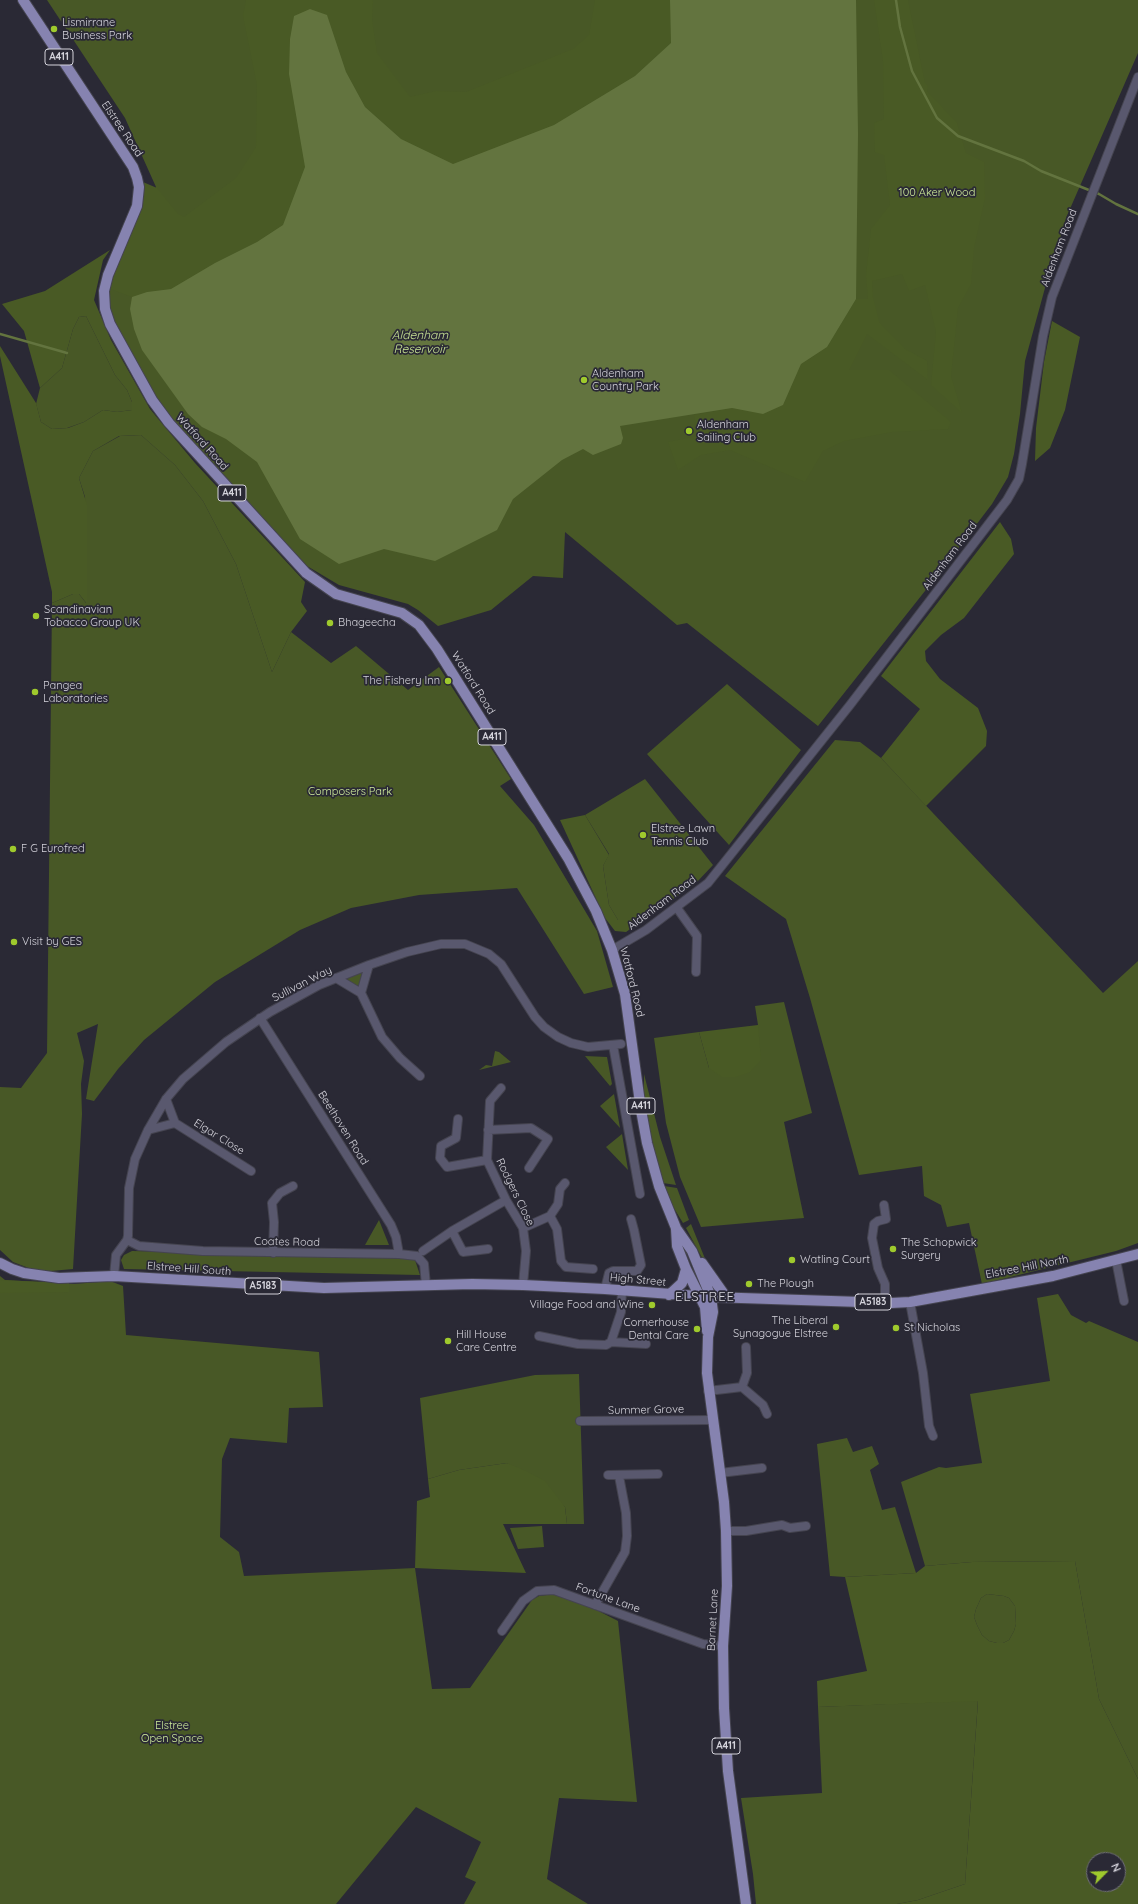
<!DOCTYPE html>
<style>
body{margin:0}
#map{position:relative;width:1138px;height:1904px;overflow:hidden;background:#2a2935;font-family:Quicksand,sans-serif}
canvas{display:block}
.north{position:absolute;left:1086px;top:1852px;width:40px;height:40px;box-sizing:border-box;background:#2a2935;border:1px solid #6e6d77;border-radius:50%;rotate:66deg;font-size:11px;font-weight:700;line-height:16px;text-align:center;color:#d4d3db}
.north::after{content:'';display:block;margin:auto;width:14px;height:18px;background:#9fca2d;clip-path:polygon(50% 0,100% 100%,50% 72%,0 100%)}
</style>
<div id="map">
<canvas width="1138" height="1904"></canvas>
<div class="north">N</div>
</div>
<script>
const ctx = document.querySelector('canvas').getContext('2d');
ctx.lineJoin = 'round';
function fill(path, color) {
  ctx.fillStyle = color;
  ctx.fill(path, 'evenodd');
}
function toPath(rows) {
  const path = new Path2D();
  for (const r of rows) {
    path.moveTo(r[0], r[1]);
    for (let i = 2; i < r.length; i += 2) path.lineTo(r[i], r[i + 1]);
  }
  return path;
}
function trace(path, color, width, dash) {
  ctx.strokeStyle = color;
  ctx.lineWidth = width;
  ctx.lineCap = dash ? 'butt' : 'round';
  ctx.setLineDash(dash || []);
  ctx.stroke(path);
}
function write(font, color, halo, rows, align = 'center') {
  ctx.font = font + ' Quicksand,sans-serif';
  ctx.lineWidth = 3.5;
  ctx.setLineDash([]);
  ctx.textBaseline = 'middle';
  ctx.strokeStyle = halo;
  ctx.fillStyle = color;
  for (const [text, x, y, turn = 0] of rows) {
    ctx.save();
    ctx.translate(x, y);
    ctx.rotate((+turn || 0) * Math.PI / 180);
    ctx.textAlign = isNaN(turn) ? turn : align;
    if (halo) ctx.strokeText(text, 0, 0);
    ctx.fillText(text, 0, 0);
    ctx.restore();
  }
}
const green = toPath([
 [47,0,1138,0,1138,53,1066,218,1045,288,1025,361,1020,414,1014,454,1008,477,992,504,944,567,818,726,687,623,677,625,565,532,563,578,533,576,491,610,438,626,418,610,408,604,339,585,307,566,188,439,156,399,125,345,110,313,108,288,156,187,125,118],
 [86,316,115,375,127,390,132,402,132,410,117,412,103,410,84,422,67,428,52,429,41,422,36,404,40,388,62,368,73,329,79,317],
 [141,435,175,465,203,501,236,564,272,672,291,632,331,663,356,646,408,690,439,667,511,779,500,786,534,825,597,931,613,987,584,994,517,888,419,895,351,908,300,930,215,982,144,1040,118,1069,94,1101,86,1099,98,1024,77,1033,84,1061,81,1084,82,1114,73,1269,51,1271,34,1270,13,1262,0,1250,0,1087,21,1088,47,1053,52,603,73,594,79,594,86,603,85,497,79,478,93,451,120,436],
 [727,684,801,750,729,845,647,754],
 [835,740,860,742,881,758,1103,993,1138,961,1138,1243,1116,1251,982,1284,969,1223,947,1227,941,1205,924,1196,922,1166,859,1175,810,998,786,919,725,876],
 [645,779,713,865,696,883,646,918,642,914,630,920,618,920,609,905,603,866,609,854,585,815],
 [363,972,359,988,345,980,346,978],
 [784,1002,812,1113,784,1122,804,1218,701,1227,680,1177,666,1123,654,1038,699,1032,709,1068,758,1025,755,1006],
 [495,1051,499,1052,511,1062,479,1070,486,1065,492,1066],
 [585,1056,607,1057,612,1084,610,1086],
 [644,1074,660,1137,676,1185,663,1183,658,1165,649,1131,644,1097],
 [614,1094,620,1128,600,1106],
 [622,1134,628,1170,606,1147],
 [664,1186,677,1188,689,1220,683,1223,672,1205],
 [379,1220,389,1245,365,1245],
 [691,1224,708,1266,707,1267,686,1228],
 [132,1251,405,1257,415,1260,420,1275,124,1269,121,1260,124,1255],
 [0,1276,5,1280,74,1284,110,1281,123,1286,126,1335,319,1352,323,1407,289,1408,287,1443,230,1438,222,1459,220,1537,239,1552,244,1576,415,1568,432,1689,470,1688,532,1600,539,1596,554,1594,583,1603,618,1621,637,1802,559,1798,547,1879,588,1904,464,1904,476,1882,465,1877,481,1842,416,1807,336,1904,0,1904],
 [1058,1294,1071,1315,1086,1323,1089,1321,1138,1342,1138,1779,1099,1699,1075,1561,972,1562,925,1566,901,1482,939,1467,946,1468,982,1463,970,1394,1050,1381,1037,1298],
 [579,1374,584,1524,567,1524,565,1507,507,1463,459,1470,428,1479,420,1398,535,1375],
 [847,1438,853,1452,872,1446,879,1464,870,1470,882,1510,895,1507,916,1573,845,1577,830,1576,817,1444],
 [542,1526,544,1547,518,1549,510,1528],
 [987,1594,1004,1596,1009,1598,1015,1606,1016,1624,1014,1631,1009,1640,1003,1643,997,1643,989,1641,982,1635,977,1625,974,1617,976,1609,981,1598],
 [978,1700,965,1884,918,1900,897,1904,756,1904,753,1874,741,1798,822,1793,818,1707]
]);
const forest = toPath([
 [246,0,373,0,372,20,377,53,410,97,436,91,466,92,573,49,589,35,595,0,670,0,671,43,635,76,554,125,453,164,401,139,365,107,346,72,327,16,310,9,294,16,290,39,289,74,305,167,283,225,257,242,215,263,171,289,147,292,132,297,108,288,143,182,157,188,178,214,184,217,236,178,256,147,257,85,243,16],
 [874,0,908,0,925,83,928,86,927,91,957,123,966,153,984,162,985,198,974,248,971,284,958,308,951,376,962,413,931,385,936,332,925,285,909,291,902,274,872,281,873,298,879,322,905,349,927,361,928,380,867,334,849,370,889,370,951,422,948,429,892,432,844,441,823,451,805,482,730,450,701,455,678,470,668,442,698,436,694,415,732,408,763,414,783,405,801,364,827,347,856,299,868,299,866,275,871,229,890,205,884,155,875,152,874,123,884,119,883,61],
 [110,250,103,260,94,300,111,340,150,409,195,463,305,582,301,602,307,611,291,632,272,672,236,564,203,501,175,465,141,435,119,436,93,451,79,478,87,505,87,604,79,594,73,594,52,603,52,592,0,356,0,346,36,403,41,422,52,429,68,428,84,422,103,410,117,412,132,410,132,402,127,390,115,375,86,316,79,317,73,329,62,368,40,388,24,331,2,304,45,291],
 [1052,321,1080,337,1065,410,1050,448,1035,461,1036,428,1044,362],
 [1000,522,1011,539,1014,554,964,618,941,635,925,651,926,661,940,679,978,708,987,731,986,746,926,806,881,758,920,709,881,676],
 [585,815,609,855,603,866,609,905,618,920,630,920,642,914,646,918,626,932,615,931,605,918,560,820],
 [758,1025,761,1060,750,1072,735,1077,722,1077,709,1068,699,1032],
 [0,1280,69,1283,69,1292,0,1293],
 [507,1463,526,1471,545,1481,565,1507,567,1524,503,1524,526,1573,415,1568,417,1501,430,1497,428,1479,459,1470],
 [1075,1561,1099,1699,1138,1779,1138,1904,897,1904,918,1900,965,1884,978,1701,818,1707,817,1681,867,1671,845,1577,916,1573,925,1566,972,1562],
 [987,1594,1004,1596,1009,1598,1015,1606,1016,1624,1014,1631,1009,1640,1003,1643,997,1643,989,1641,982,1635,977,1625,974,1617,976,1609,981,1598],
 [1094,1860,1118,1860,1118,1884,1094,1884]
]);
const water = toPath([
 [670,0,856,0,858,134,856,299,827,347,801,364,783,405,763,414,732,408,620,426,623,438,621,444,593,455,583,449,562,460,513,499,497,530,435,561,384,549,339,564,300,539,257,462,226,439,202,427,188,414,142,350,134,329,130,309,132,297,147,292,171,289,215,263,257,242,283,225,305,167,289,74,290,39,294,16,310,9,327,15,346,72,365,107,401,139,453,164,554,125,635,76,671,43]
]);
const stream = toPath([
 [896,0,900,27,912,71,937,118,958,136,1024,161,1041,171,1099,194,1116,204,1138,214],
 [0,334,67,353]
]);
const minor = toPath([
 [677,908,697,936,696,972],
 [612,950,646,930,708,883,850,705,1007,500,1019,479,1022,464,1043,336,1052,297,1138,77],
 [336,978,361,993,382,1037,400,1058,420,1076],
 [361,993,369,965],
 [260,1018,391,1225,396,1237,399,1254],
 [613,1045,640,1194],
 [501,1088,490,1101,487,1160,506,1200,523,1228,526,1251,523,1285],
 [166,1099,175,1123,251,1171],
 [458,1119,456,1138,441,1146,440,1158,447,1167,487,1160],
 [148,1130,175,1123],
 [488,1130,531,1128,548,1139,529,1168],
 [884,1205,886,1219,878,1221,874,1224,872,1238,878,1268,885,1284,885,1303],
 [550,1216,557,1229,561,1261,566,1267,593,1269],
 [523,1228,550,1216,558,1204,560,1189,565,1183],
 [452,1231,463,1252,488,1249],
 [127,1240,139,1246,203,1251,399,1254,417,1256,424,1264,426,1285],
 [423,1251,452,1231,506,1200],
 [273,1253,274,1222,272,1203,280,1193,293,1186],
 [1116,1260,1124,1301],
 [114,1276,116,1255,127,1240,128,1236,129,1188,135,1159,148,1130,166,1099,183,1079,226,1042,270,1012,319,985,369,965,407,952,441,944,465,944,489,954,501,964,535,1017,544,1027,558,1037,571,1043,588,1047,621,1044],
 [605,1289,609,1273,613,1271,637,1271,641,1265,634,1230,631,1219],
 [910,1302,923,1373,929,1426,933,1436],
 [539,1336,578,1344,606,1345,611,1342,621,1312,622,1290],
 [611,1342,646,1344],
 [742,1387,747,1373,746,1347],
 [708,1391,742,1387,763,1405,767,1414],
 [580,1421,712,1420],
 [720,1473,762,1468],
 [608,1475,658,1474],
 [726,1531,746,1531,782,1525,790,1528,806,1526],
 [595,1605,625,1552,627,1536,626,1513,619,1476],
 [502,1631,523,1601,537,1591,554,1590,703,1644,723,1646]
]);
const major = toPath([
 [23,0,133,167,137,178,139,187,137,206,108,275,104,291,105,309,110,324,152,400,169,423,306,573,336,594,402,613,419,625,437,649,568,858,596,911,612,950,625,994,641,1110,647,1143,659,1186,676,1228,692,1251,711,1297,713,1312,708,1337,707,1373,724,1502,726,1531,727,1586,723,1646,724,1708,728,1771,746,1904],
 [676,1229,677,1246,686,1269,705,1307,707,1331],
 [0,1263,12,1269,24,1273,59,1278,114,1276,324,1288,472,1284,523,1285,605,1289,711,1297,891,1303,910,1302,1053,1276,1138,1254],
 [702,1263,726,1297],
 [669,1295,682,1283,686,1269]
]);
const markers = [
 [54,29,4,"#9fca2d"],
 [584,380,4,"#9fca2d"],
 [689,431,4,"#9fca2d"],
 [36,616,4,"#9fca2d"],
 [330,623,4,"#9fca2d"],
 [448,681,4,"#9fca2d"],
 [35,692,4,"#9fca2d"],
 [643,835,4,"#9fca2d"],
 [13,849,4,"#9fca2d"],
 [14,942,4,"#9fca2d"],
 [893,1249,4,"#9fca2d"],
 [792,1260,4,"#9fca2d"],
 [749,1284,4,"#9fca2d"],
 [652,1305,4,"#9fca2d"],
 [836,1327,4,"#9fca2d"],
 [896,1328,4,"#9fca2d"],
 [697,1329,4,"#9fca2d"],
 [448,1341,4,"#9fca2d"]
];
const shields = [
 [59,57,28],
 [232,493,28],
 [492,737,28],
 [641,1106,28],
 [263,1286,36],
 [873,1302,36],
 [726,1746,28]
];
const shieldNames = [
 ["A411",59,57],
 ["A411",232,493],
 ["A411",492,737],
 ["A411",641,1106],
 ["A5183",263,1286],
 ["A5183",873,1302],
 ["A411",726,1746]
];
const poiNames = [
 ["Lismirrane",62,23],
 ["Business Park",62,36],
 ["Aldenham",592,374],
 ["Country Park",592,387],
 ["Aldenham",697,425],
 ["Sailing Club",697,438],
 ["Scandinavian",44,610],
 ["Tobacco Group UK",44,623],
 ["Bhageecha",338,623],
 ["The Fishery Inn",440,681,"right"],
 ["Pangea",43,686],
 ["Laboratories",43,699],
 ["Elstree Lawn",651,829],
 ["Tennis Club",651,842],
 ["F G Eurofred",21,849],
 ["Visit by GES",22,942],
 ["The Schopwick",901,1243],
 ["Surgery",901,1256],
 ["Watling Court",800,1260],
 ["The Plough",757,1284],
 ["Village Food and Wine",644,1305,"right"],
 ["The Liberal",828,1321,"right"],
 ["Synagogue Elstree",828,1334,"right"],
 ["Cornerhouse",689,1323,"right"],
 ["Dental Care",689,1336,"right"],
 ["St Nicholas",904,1328],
 ["Hill House",456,1335],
 ["Care Centre",456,1348]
];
const streetNames = [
 ["Elstree Road",122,129,56],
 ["Aldenham Road",1059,248,-69],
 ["Watford Road",202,442,48],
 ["Aldenham Road",950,556,-53],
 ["Watford Road",473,683,58],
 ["Aldenham Road",662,903,-37],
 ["Watford Road",632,982,76],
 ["Sullivan Way",302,984,-27],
 ["Beethoven Road",343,1128,58],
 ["Elgar Close",219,1137,32],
 ["Rodgers Close",515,1192,64],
 ["Coates Road",287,1242,1],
 ["Elstree Hill North",1027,1267,-11],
 ["Elstree Hill South",189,1269,4],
 ["High Street",638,1280,5],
 ["Summer Grove",646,1410,-1],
 ["Fortune Lane",608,1598,20],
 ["Barnet Lane",713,1620,-87]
];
const parkNames = [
 ["100 Aker Wood",937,193],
 ["Composers Park",350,792],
 ["Elstree",172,1726],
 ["Open Space",172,1739]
];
const waterNames = [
 ["Aldenham",420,335],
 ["Reservoir",420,349]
];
const quarterNames = [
 ["ELSTREE",705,1297]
];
fill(green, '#485826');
fill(forest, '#495a25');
fill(water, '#63743f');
trace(stream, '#63743f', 2.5);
trace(minor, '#454450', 10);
trace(major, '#454450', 12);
trace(minor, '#59586e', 8);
trace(major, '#8683b0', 10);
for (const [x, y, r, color] of markers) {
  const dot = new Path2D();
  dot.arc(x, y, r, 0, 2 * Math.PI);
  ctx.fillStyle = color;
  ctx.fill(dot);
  trace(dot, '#2a2935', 1.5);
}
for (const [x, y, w] of shields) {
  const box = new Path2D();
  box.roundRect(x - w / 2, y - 8, w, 16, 3);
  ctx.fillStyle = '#2a2935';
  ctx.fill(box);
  trace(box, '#d4d3db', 1);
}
write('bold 10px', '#d4d3db', null, shieldNames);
write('11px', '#d4d3db', '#2a2935', poiNames, 'left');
write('11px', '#d4d3db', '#2a2935', streetNames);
write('11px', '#ceeb9a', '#2a2935', parkNames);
write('italic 12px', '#cae695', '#2a2935', waterNames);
ctx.letterSpacing = '1px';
write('13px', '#d4d3db', '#2a2935', quarterNames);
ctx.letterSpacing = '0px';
</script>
